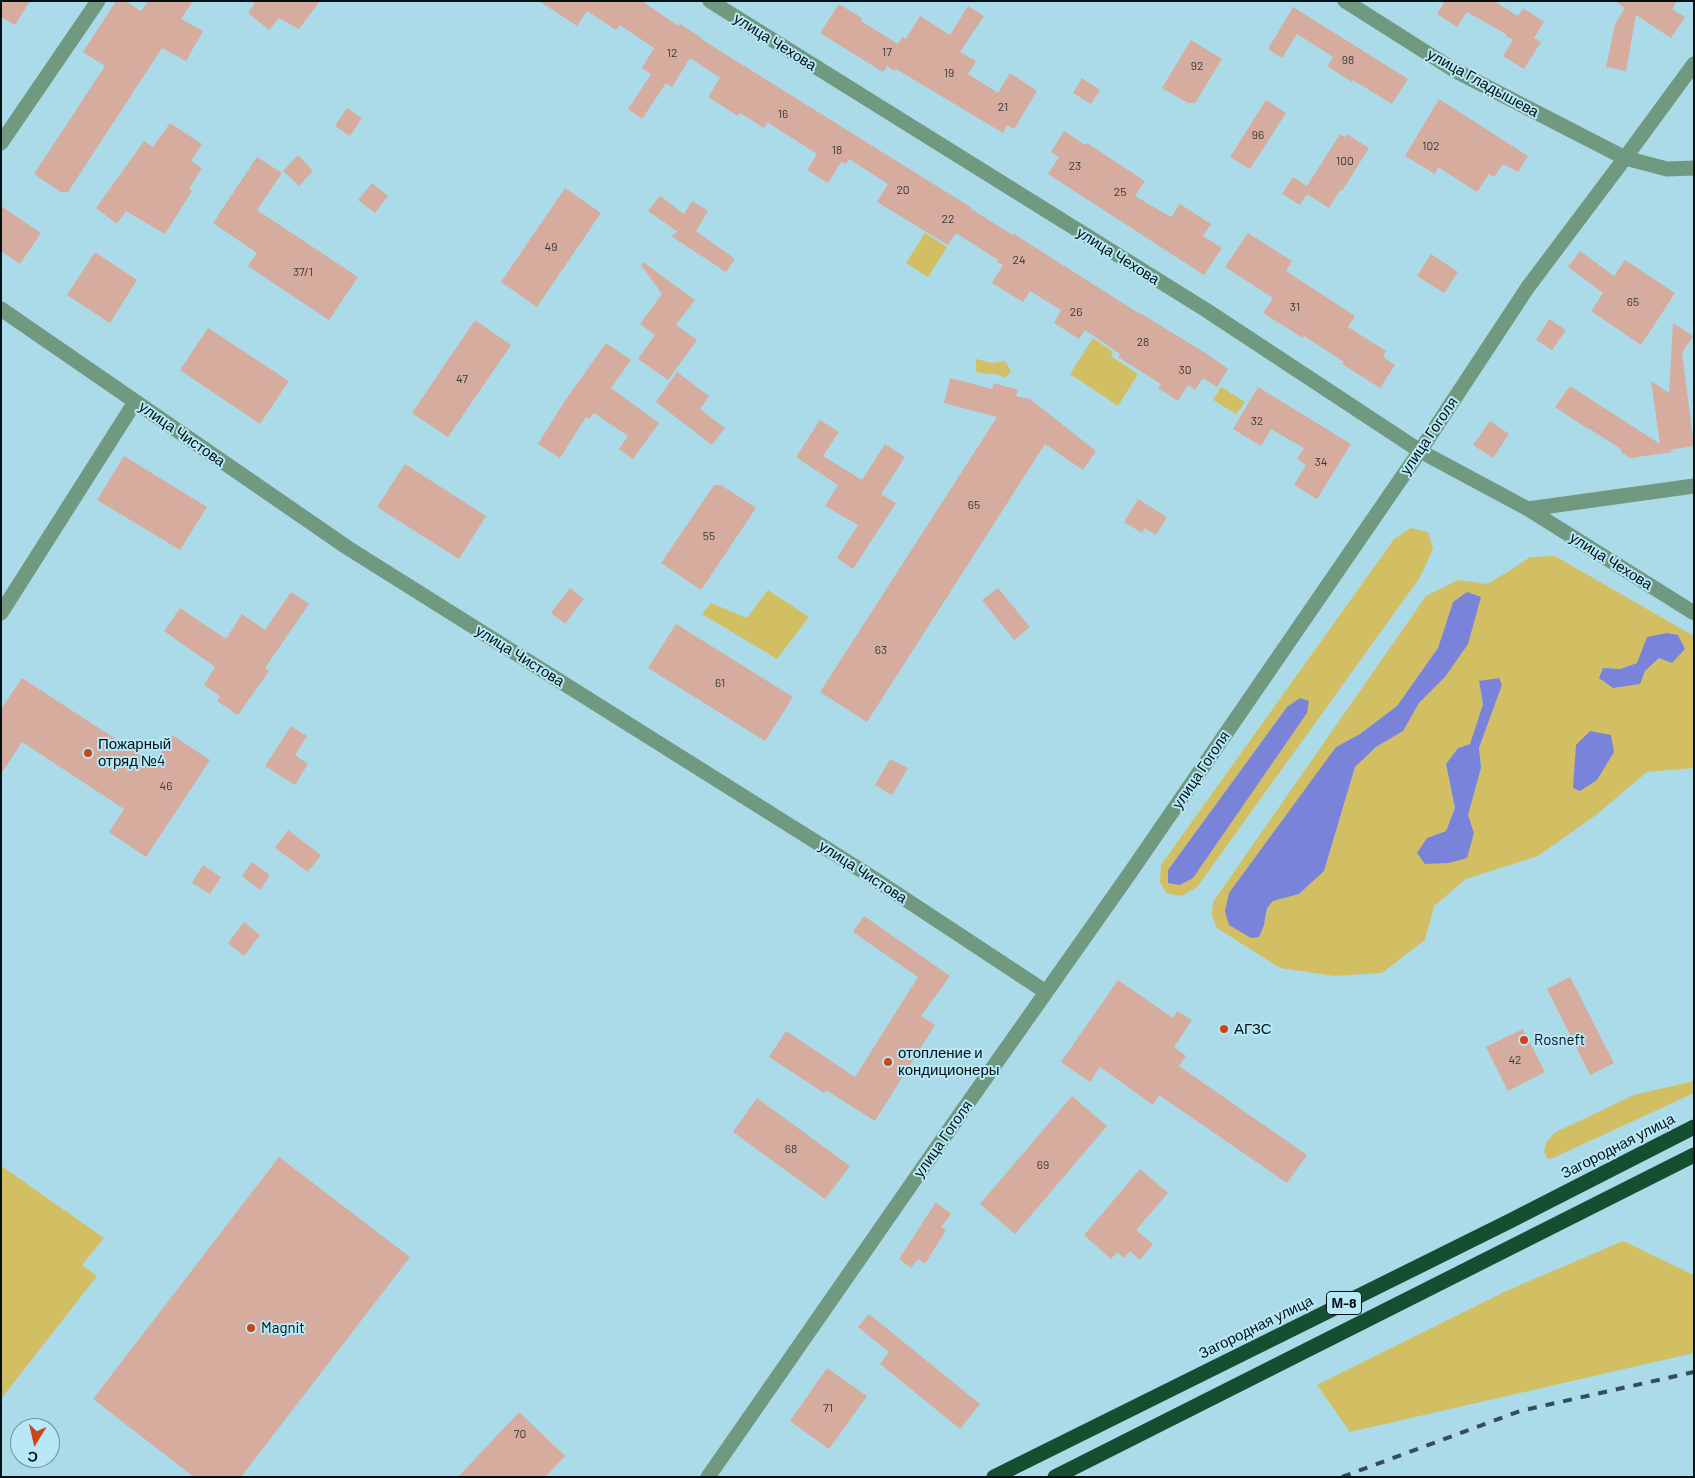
<!DOCTYPE html>
<meta charset="utf-8">
<style>
body{margin:0}
#map{position:relative;width:1695px;height:1478px;overflow:hidden;background:#abdbe8;font-family:Barlow,sans-serif}
canvas{display:block}
.frame{position:absolute;inset:0;border:2px solid #011116;pointer-events:none}
.north{position:absolute;left:10px;top:1418px;width:50px;height:50px;box-sizing:border-box;background:#b8e8f6;border:1px solid #6f929c;border-radius:50%;rotate:189deg;font-size:14px;font-weight:700;line-height:20px;text-align:center;color:#011116}
.north::after{content:'';display:block;margin:auto;width:18px;height:22px;background:#cd4516;clip-path:polygon(50% 0,100% 100%,50% 72%,0 100%)}
</style>
<div id="map">
<canvas width="1695" height="1478"></canvas>
<div class="frame"></div>
<div class="north">С</div>
</div>
<script>
const ctx = document.querySelector('canvas').getContext('2d');
ctx.lineJoin = 'round';
function fill(path, color) {
  ctx.fillStyle = color;
  ctx.fill(path, 'evenodd');
}
function toPath(rows) {
  const path = new Path2D();
  for (const r of rows) {
    path.moveTo(r[0], r[1]);
    for (let i = 2; i < r.length; i += 2) path.lineTo(r[i], r[i + 1]);
  }
  return path;
}
function trace(path, color, width, dash) {
  ctx.strokeStyle = color;
  ctx.lineWidth = width;
  ctx.lineCap = dash ? 'butt' : 'round';
  ctx.setLineDash(dash || []);
  ctx.stroke(path);
}
function write(font, color, halo, rows, align = 'center') {
  ctx.font = font + ' Barlow,sans-serif';
  ctx.lineWidth = 4;
  ctx.setLineDash([]);
  ctx.textBaseline = 'middle';
  ctx.strokeStyle = halo;
  ctx.fillStyle = color;
  for (const [text, x, y, turn = 0] of rows) {
    ctx.save();
    ctx.translate(x, y);
    ctx.rotate((+turn || 0) * Math.PI / 180);
    ctx.textAlign = isNaN(turn) ? turn : align;
    if (halo) ctx.strokeText(text, 0, 0);
    ctx.fillText(text, 0, 0);
    ctx.restore();
  }
}
const green = toPath([
 [925,233,947,247,928,277,906,263],
 [1093,338,1113,352,1111,356,1138,374,1118,406,1070,374],
 [976,359,992,363,1005,361,1011,371,1005,378,997,374,984,374,976,371],
 [1221,387,1245,402,1236,414,1213,400],
 [1411,528,1428,532,1433,549,1419,579,1197,887,1182,896,1166,893,1160,882,1161,865,1394,539],
 [1287,707,1168,883,1168,870],
 [1555,556,1694,636,1694,768,1647,772,1596,815,1538,856,1466,879,1434,906,1425,940,1382,973,1334,976,1280,968,1217,928,1212,916,1213,902,1426,596,1458,580,1487,584,1511,570,1530,557],
 [1453,602,1445,677,1419,703,1402,731,1376,747,1355,767,1324,871,1299,894,1273,901,1267,908,1264,925,1230,925,1336,747,1360,734,1397,706,1438,648],
 [1684,649,1659,658,1645,671,1599,678,1603,668,1620,669,1637,663],
 [1479,681,1502,685,1479,748,1481,768,1468,815,1474,834,1427,838,1446,831,1455,808,1446,764,1458,748,1470,744,1483,704],
 [768,590,809,617,777,659,702,614,711,603,747,618],
 [1694,1081,1694,1093,1553,1158,1548,1159,1546,1156,1544,1152,1546,1143,1554,1133,1634,1095],
 [3,1167,104,1238,82,1265,97,1276,1,1399,1,1170],
 [1623,1241,1694,1275,1694,1353,1350,1432,1317,1385,1506,1291]
]);
const water = toPath([
 [1467,592,1481,597,1468,644,1445,677,1419,703,1403,731,1376,747,1355,767,1324,871,1299,894,1273,901,1267,908,1264,925,1259,937,1251,938,1229,925,1225,911,1229,893,1336,747,1360,734,1397,706,1438,648,1453,602],
 [1667,633,1678,635,1685,649,1672,663,1659,658,1645,671,1640,684,1613,688,1599,678,1603,668,1620,669,1637,663,1647,637],
 [1499,678,1502,685,1479,748,1481,768,1468,815,1474,833,1467,858,1449,863,1425,864,1417,853,1427,838,1446,831,1455,808,1446,764,1458,748,1470,744,1483,704,1479,681],
 [1300,698,1309,701,1307,713,1193,878,1180,885,1168,883,1168,870,1287,707],
 [1590,731,1611,735,1614,752,1597,780,1580,791,1573,788,1576,745]
]);
const building = toPath([
 [1,1,30,1,15,25,1,17],
 [116,1,126,1,141,11,148,1,193,1,181,19,203,31,186,61,162,48,68,192,61,192,34,174,105,66,83,52],
 [251,1,320,1,299,29,279,18,269,30,248,13,255,3],
 [539,1,642,1,678,26,680,24,702,38,701,39,972,208,971,209,1013,235,1014,234,1140,314,1140,313,1207,354,1228,369,1217,387,1203,378,1195,390,1188,385,1178,401,1158,388,1161,384,1118,357,1120,354,1085,330,1079,339,1054,323,1061,310,1030,291,1023,302,992,283,1003,265,997,262,998,260,956,233,948,245,877,202,888,184,849,159,846,164,841,162,828,183,807,170,817,154,767,122,764,128,740,113,738,116,708,97,720,78,690,58,672,87,666,83,642,119,628,109,651,74,642,68,654,48,620,25,616,30,587,11,577,26],
 [1445,1,1494,1,1518,16,1523,8,1544,22,1534,38,1541,42,1524,69,1503,56,1513,40,1506,36,1506,34,1467,12,1457,27,1437,14],
 [1615,1,1677,1,1672,9,1685,17,1671,38,1636,15,1626,71,1606,67,1615,24,1625,8],
 [839,4,862,18,861,21,898,44,902,37,906,39,920,16,950,35,968,6,984,16,960,52,976,61,968,74,998,93,1010,73,1037,91,1014,129,1007,125,1003,133,896,69,894,71,887,66,883,72,820,33],
 [1293,7,1408,79,1392,104,1353,80,1352,82,1327,66,1333,57,1297,34,1282,58,1268,49],
 [1191,40,1222,59,1195,103,1188,103,1162,88],
 [1082,78,1100,90,1091,104,1073,93],
 [1439,99,1528,156,1518,172,1503,164,1494,177,1489,174,1477,192,1438,167,1435,174,1405,156],
 [1266,100,1286,113,1250,169,1230,157],
 [347,108,362,118,350,136,335,126],
 [170,123,202,144,191,161,202,168,189,189,192,191,165,234,126,211,117,224,96,208,144,141,153,147],
 [1064,131,1085,145,1087,143,1145,181,1135,196,1171,217,1180,204,1211,224,1203,236,1222,248,1204,275,1048,174,1059,157,1051,152],
 [1340,134,1345,137,1347,134,1369,148,1342,191,1340,190,1329,208,1307,194,1300,205,1282,194,1293,177,1307,186],
 [298,155,313,171,299,186,283,171],
 [257,157,282,173,257,210,358,277,329,320,248,266,257,253,213,223],
 [372,183,388,196,375,213,358,200],
 [565,188,601,213,537,307,501,282],
 [660,196,684,214,692,201,708,211,696,231,735,259,726,272,671,236,678,232,648,211],
 [1,206,41,233,20,264,1,251],
 [1248,233,1292,261,1286,271,1355,316,1348,327,1386,351,1383,357,1395,365,1380,388,1342,364,1344,362,1304,336,1303,338,1263,313,1273,298,1225,267],
 [1580,251,1614,276,1625,260,1675,293,1641,345,1591,311,1603,293,1568,267],
 [95,252,137,280,110,323,67,295],
 [1431,254,1458,272,1444,293,1417,276],
 [643,262,695,300,676,325,697,340,668,380,638,359,655,335,640,324,662,294,641,265],
 [1549,319,1566,330,1552,350,1536,340],
 [475,320,511,345,448,437,412,413],
 [1673,323,1693,336,1682,353,1694,446,1669,450,1673,452,1630,458,1621,452,1621,449,1588,428,1588,429,1555,407,1570,386,1660,444,1651,381,1669,393],
 [208,328,289,381,260,424,180,370],
 [606,343,631,360,611,388,659,423,633,459,619,449,628,436,594,413,589,419,586,417,560,458,538,444,564,402],
 [677,372,709,396,700,409,725,428,712,445,656,402],
 [950,378,992,389,994,383,1018,390,1016,396,1030,399,1096,451,1083,470,1045,444,867,722,820,692,997,417,944,403],
 [1258,387,1351,444,1317,499,1294,485,1306,465,1297,459,1304,448,1271,429,1261,446,1233,429],
 [820,420,839,432,823,456,862,480,885,444,905,457,881,494,896,503,853,569,837,558,858,525,825,506,838,485,796,457],
 [1490,421,1509,434,1493,458,1473,445],
 [124,456,207,507,180,550,97,500],
 [405,464,486,516,459,559,377,507],
 [714,485,721,485,756,508,701,590,661,563],
 [1138,499,1167,517,1156,535,1145,528,1142,533,1124,522],
 [570,588,584,599,565,624,551,613],
 [998,588,1030,627,1014,640,982,600],
 [291,592,309,604,265,668,269,671,238,715,217,701,220,696,204,685,215,667,164,631,180,608,226,639,242,614,265,630],
 [676,624,793,697,765,741,648,668],
 [22,678,154,764,172,735,210,760,146,857,109,832,124,809,22,742,1,774,1,709],
 [291,726,307,736,295,755,308,764,295,785,265,766],
 [890,759,908,768,892,795,875,785],
 [288,830,321,855,308,872,275,848],
 [252,862,270,875,260,890,242,876],
 [203,865,221,877,210,894,192,883],
 [864,916,950,976,921,1016,935,1025,875,1121,826,1090,824,1093,769,1057,786,1031,855,1077,918,977,853,932],
 [244,922,260,935,244,956,228,943],
 [1570,977,1614,1063,1590,1075,1547,989],
 [1118,980,1173,1018,1177,1011,1192,1020,1174,1047,1186,1056,1179,1066,1307,1155,1287,1183,1159,1095,1153,1105,1100,1067,1090,1082,1061,1062],
 [1523,1029,1545,1072,1508,1091,1486,1047],
 [1072,1096,1107,1126,1015,1234,980,1204],
 [757,1098,850,1166,825,1199,733,1132],
 [279,1157,410,1257,241,1477,194,1477,93,1399],
 [1140,1169,1168,1193,1136,1230,1153,1244,1140,1260,1130,1251,1124,1258,1117,1252,1111,1259,1084,1235],
 [936,1202,951,1214,941,1227,946,1230,925,1264,918,1259,911,1268,899,1259],
 [869,1314,980,1404,960,1429,880,1364,889,1352,858,1327],
 [827,1368,867,1396,829,1449,790,1421],
 [519,1412,565,1456,545,1477,458,1477]
]);
const minor = toPath([
 [710,1,1206,310,1420,451,1528,509,1694,486],
 [1345,1,1454,70,1625,158,1667,169,1694,168],
 [1,143,98,1],
 [1,309,348,548,867,874,1046,992],
 [1528,509,1694,613],
 [1,613,135,402],
 [708,1477,956,1120,1130,873,1420,451,1528,287,1625,158,1694,64]
]);
const highway = toPath([
 [994,1477,1508,1222,1694,1127],
 [1055,1477,1694,1155]
]);
const rail = toPath([
 [1342,1477,1520,1411,1694,1372]
]);
const markers = [
 [88,753,5,"#cd4516"],
 [1224,1029,5,"#cd4516"],
 [1524,1040,5,"#cd4516"],
 [888,1062,5,"#cd4516"],
 [251,1328,5,"#cd4516"]
];
const numberNames = [
 ["17",887,52],
 ["12",672,53],
 ["98",1348,60],
 ["92",1197,66],
 ["19",949,73],
 ["21",1003,107],
 ["16",783,114],
 ["96",1258,135],
 ["102",1431,146],
 ["18",837,150],
 ["100",1345,161],
 ["23",1075,166],
 ["20",903,190],
 ["25",1120,192],
 ["22",948,219],
 ["49",551,247],
 ["24",1019,260],
 ["37/1",303,272],
 ["65",1633,302],
 ["31",1295,307],
 ["26",1076,312],
 ["28",1143,342],
 ["30",1185,370],
 ["47",462,379],
 ["32",1257,421],
 ["34",1321,462],
 ["65",974,505],
 ["55",709,536],
 ["63",881,650],
 ["61",720,683],
 ["46",166,786],
 ["42",1515,1060],
 ["68",791,1149],
 ["69",1043,1165],
 ["71",828,1408],
 ["70",520,1434]
];
const shields = [
 [1344,1303,35]
];
const shieldNames = [
 ["М-8",1344,1303]
];
const streetNames = [
 ["улица Чехова",775,42,32],
 ["улица Гладышева",1483,83,29],
 ["улица Чехова",1118,256,32],
 ["улица Чистова",182,434,35],
 ["улица Гоголя",1429,436,-56],
 ["улица Чехова",1611,561,32],
 ["улица Чистова",520,656,32],
 ["улица Гоголя",1201,770,-56],
 ["улица Чистова",863,872,33],
 ["улица Гоголя",943,1139,-55],
 ["Загородная улица",1618,1146,-27],
 ["Загородная улица",1256,1327,-26]
];
const poiNames = [
 ["Пожарный",98,744],
 ["отряд №4",98,761],
 ["АГЗС",1234,1029],
 ["Rosneft",1534,1040],
 ["отопление и",898,1053],
 ["кондиционеры",898,1070],
 ["Magnit",261,1328]
];
fill(green, '#d3bf63');
fill(water, '#7983da');
fill(building, '#d6ac9f');
trace(minor, '#709980', 15);
trace(highway, '#154f32', 15);
trace(rail, '#344e55', 4, [9, 9]);
for (const [x, y, r, color] of markers) {
  const dot = new Path2D();
  dot.arc(x, y, r, 0, 2 * Math.PI);
  ctx.fillStyle = color;
  ctx.fill(dot);
  trace(dot, '#b8e8f6', 2);
}
write('12px', '#363838', null, numberNames);
for (const [x, y, w] of shields) {
  const box = new Path2D();
  box.roundRect(x - w / 2, y - 11.5, w, 23, 4);
  ctx.fillStyle = '#b8e8f6';
  ctx.fill(box);
  trace(box, '#011116', 1);
}
write('bold 14px', '#011116', null, shieldNames);
write('15px', '#011116', '#b8e8f6', streetNames);
write('15px', '#011116', '#b8e8f6', poiNames, 'left');
</script>
